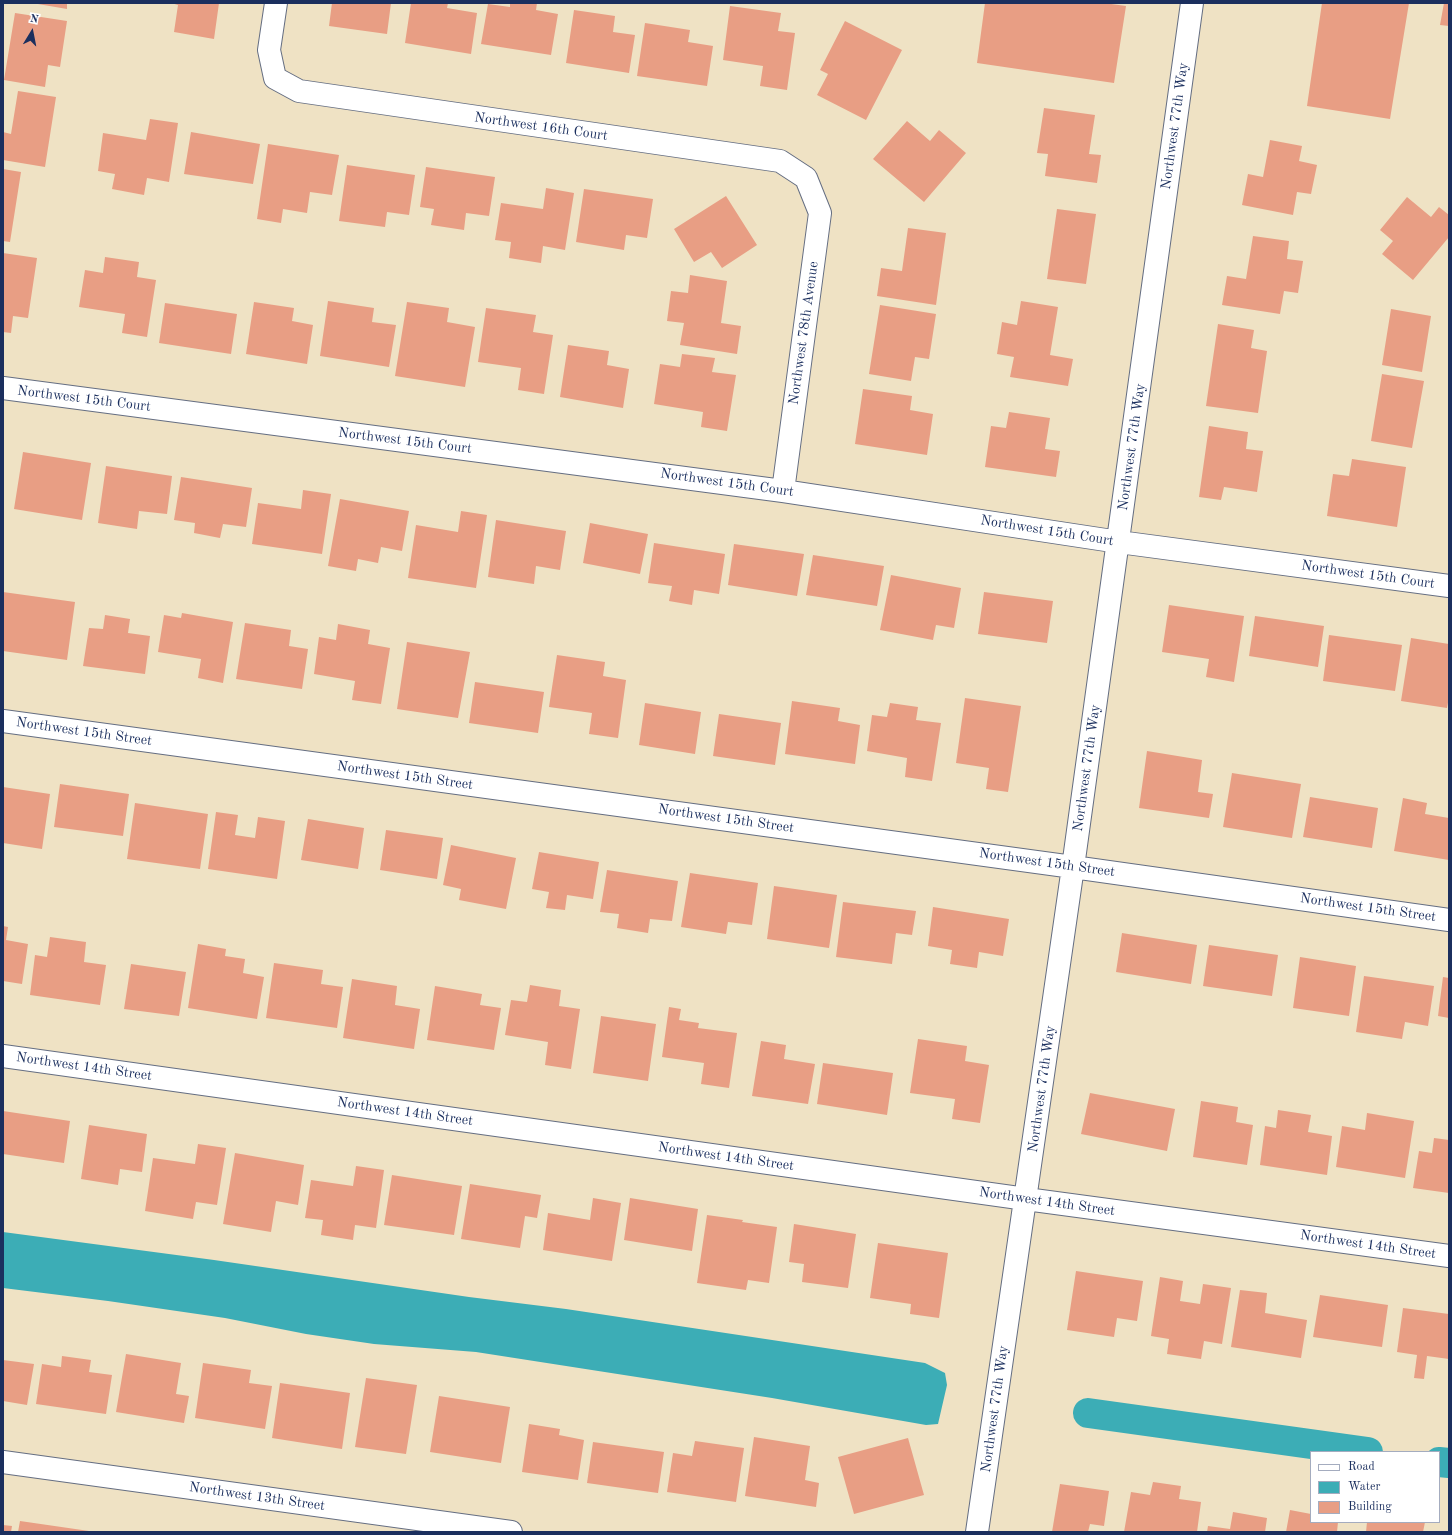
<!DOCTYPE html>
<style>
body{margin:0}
#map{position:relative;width:1452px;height:1535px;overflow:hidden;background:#efe2c4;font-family:"Old Standard TT",serif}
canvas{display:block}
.frame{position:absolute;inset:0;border:4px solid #1b2f5e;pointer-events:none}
.legend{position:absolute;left:1310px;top:1451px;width:130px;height:72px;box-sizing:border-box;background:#fff;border:1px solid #a4acbf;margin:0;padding:5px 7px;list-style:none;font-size:12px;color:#1b2f5e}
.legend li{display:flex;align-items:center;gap:8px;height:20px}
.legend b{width:20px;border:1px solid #a4acbf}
.north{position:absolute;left:12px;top:12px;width:40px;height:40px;-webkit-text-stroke:3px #fff;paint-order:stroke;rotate:10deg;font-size:11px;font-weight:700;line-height:16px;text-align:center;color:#1b2f5e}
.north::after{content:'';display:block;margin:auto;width:14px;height:18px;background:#1b2f5e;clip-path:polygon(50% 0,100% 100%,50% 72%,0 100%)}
</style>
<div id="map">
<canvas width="1452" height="1535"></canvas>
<div class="frame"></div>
<ul class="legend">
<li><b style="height:5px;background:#fff"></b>Road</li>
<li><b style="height:11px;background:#3cadb6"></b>Water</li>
<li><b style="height:11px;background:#e89e84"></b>Building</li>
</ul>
<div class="north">N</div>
</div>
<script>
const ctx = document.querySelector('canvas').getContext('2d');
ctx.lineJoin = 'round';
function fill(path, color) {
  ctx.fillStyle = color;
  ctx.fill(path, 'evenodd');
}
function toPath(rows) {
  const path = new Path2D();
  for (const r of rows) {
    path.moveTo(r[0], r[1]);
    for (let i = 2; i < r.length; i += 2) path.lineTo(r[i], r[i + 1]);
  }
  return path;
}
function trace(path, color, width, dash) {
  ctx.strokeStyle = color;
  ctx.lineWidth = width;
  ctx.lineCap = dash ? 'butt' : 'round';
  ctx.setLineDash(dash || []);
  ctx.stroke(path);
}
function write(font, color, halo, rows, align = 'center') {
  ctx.font = font + ' "Old Standard TT",serif';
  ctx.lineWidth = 3.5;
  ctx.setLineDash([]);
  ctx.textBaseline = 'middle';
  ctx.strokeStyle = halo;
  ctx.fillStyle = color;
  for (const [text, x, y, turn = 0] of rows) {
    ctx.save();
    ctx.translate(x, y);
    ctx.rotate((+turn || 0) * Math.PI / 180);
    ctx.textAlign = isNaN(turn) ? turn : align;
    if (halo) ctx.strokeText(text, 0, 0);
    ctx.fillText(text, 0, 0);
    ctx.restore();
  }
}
const water = toPath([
 [3,1232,214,1260,469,1297,566,1309,925,1363,945,1373,947,1385,938,1424,926,1425,772,1398,476,1352,374,1344,306,1334,225,1318,108,1301,3,1288]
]);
const canal = toPath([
 [1088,1413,1368,1452],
 [1439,1462,1449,1463]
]);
const building = toPath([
 [32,3,67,3,67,9],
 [171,3,219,3,214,39,174,32,178,5],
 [332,3,391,3,387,34,329,26],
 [411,3,448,3,447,8,477,13,471,54,405,43],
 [510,3,537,3,536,10,558,14,551,55,481,44,488,4,510,7],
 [985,3,1104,3,1126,6,1114,83,977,63],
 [1322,3,1409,3,1390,119,1307,106],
 [1444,3,1449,3,1449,26,1440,25],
 [730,6,781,13,778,31,795,33,787,90,760,86,763,66,723,60],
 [574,10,615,16,613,32,635,35,629,73,566,63],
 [15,13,67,21,60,67,48,65,45,87,4,80],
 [845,21,902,50,866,120,817,95,828,74,820,70],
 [645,23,690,30,688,42,713,46,707,86,637,76],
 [18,91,56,97,45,167,3,160,3,132,11,134],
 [1044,108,1095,115,1089,154,1101,155,1097,183,1045,176,1048,154,1037,153],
 [150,119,178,123,169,182,147,178,144,195,112,189,115,174,98,171,103,133,146,140],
 [907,121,930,141,939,130,966,153,924,202,873,159],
 [191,132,260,144,253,184,184,174],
 [1270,140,1302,146,1299,161,1317,165,1311,194,1297,192,1293,215,1242,205,1248,174,1263,177],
 [268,144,339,155,332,195,310,192,307,213,283,209,281,223,257,219],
 [347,165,415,175,409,215,387,212,385,227,339,221],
 [426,167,495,177,489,216,466,213,464,230,431,225,434,209,420,207],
 [3,169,21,172,10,242,3,241],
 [546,188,574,193,565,250,543,246,541,263,509,258,511,242,495,240,501,203,543,209],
 [584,189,653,199,647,238,626,235,624,250,576,242],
 [726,196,757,245,722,268,711,252,694,262,674,229],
 [1407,197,1431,217,1439,207,1449,215,1449,237,1413,280,1382,254,1393,241,1380,230],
 [1057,209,1096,214,1086,284,1047,279],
 [908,228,946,233,936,305,877,296,881,268,902,271],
 [1253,236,1289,241,1287,259,1303,261,1298,293,1284,291,1280,314,1222,305,1227,276,1246,279],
 [3,253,37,258,28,318,13,316,11,333,3,332],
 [105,257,139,262,137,277,156,280,147,337,122,333,125,314,79,307,85,270,103,273],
 [690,275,727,281,721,323,741,326,737,354,680,345,684,323,667,321,671,291,688,293],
 [328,301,374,308,372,322,396,325,389,367,320,356],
 [1021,301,1058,307,1050,355,1073,359,1068,386,1010,377,1014,357,997,354,1002,322,1017,325],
 [254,302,294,308,292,321,313,325,307,364,246,354],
 [407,302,449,308,447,322,475,327,465,387,395,376],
 [165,303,237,314,231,354,159,343],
 [880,305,936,314,929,359,915,357,911,381,869,374],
 [486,308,536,315,533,332,553,335,544,394,518,390,521,368,478,362],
 [1391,309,1431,316,1422,372,1382,365],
 [1218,324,1254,330,1251,348,1267,351,1258,413,1206,406],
 [568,345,609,351,607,365,629,369,623,408,560,397],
 [682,354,715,358,712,372,736,375,727,431,701,427,703,412,654,404,660,364,680,367],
 [1382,374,1424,381,1412,448,1371,441],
 [863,389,912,396,910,410,933,414,927,455,855,444],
 [1009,412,1050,418,1045,449,1060,451,1056,477,985,467,991,426,1006,428],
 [1209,426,1248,432,1246,449,1263,451,1257,492,1224,487,1221,500,1199,497],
 [23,452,91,463,82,520,14,509],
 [1352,459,1406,467,1397,527,1327,516,1333,474,1349,476],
 [106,466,172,476,167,514,139,511,137,529,98,523],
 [181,477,252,488,246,527,223,524,220,538,194,533,195,523,174,520],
 [303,490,331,494,322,554,252,544,258,503,301,509],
 [340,499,409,511,402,551,381,547,378,563,358,559,356,571,328,566],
 [461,511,487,515,476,588,408,578,416,525,458,532],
 [496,520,566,531,560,570,536,566,534,584,488,577],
 [590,523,648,534,640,574,583,563],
 [654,543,725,554,719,594,694,590,692,605,669,601,672,586,648,583],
 [734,544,804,554,797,596,728,585],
 [813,555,884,566,877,606,806,595],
 [891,575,961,588,954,628,936,625,933,640,880,630],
 [3,592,75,602,67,660,3,651],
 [984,592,1053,601,1047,643,978,634],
 [1169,605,1244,616,1234,682,1206,677,1209,659,1162,652],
 [182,613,233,622,223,683,198,678,201,659,158,652,164,615,181,618],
 [105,615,130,619,128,633,150,636,145,674,83,666,89,628,103,629],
 [1255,616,1324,626,1318,667,1249,656],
 [245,623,291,630,289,646,308,649,302,689,236,679],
 [338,624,370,630,368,644,390,648,381,704,352,700,355,681,314,674,319,637,336,640],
 [1329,635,1402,645,1395,691,1323,681],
 [1411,638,1449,644,1449,697,1447,708,1401,701],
 [407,642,470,652,458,718,397,709],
 [557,655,605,662,603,676,626,680,618,738,589,734,592,713,549,707],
 [475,682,544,692,538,733,469,723],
 [965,698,1021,706,1008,792,986,789,989,768,956,763],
 [792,701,840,708,838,721,860,725,855,764,785,754],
 [645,703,701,712,695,754,639,745],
 [890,703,918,707,916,720,941,723,932,781,905,777,907,758,867,751,872,715,887,717],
 [719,714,781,723,775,765,713,756],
 [1147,751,1202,760,1198,792,1213,794,1209,818,1139,808],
 [1232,773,1301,784,1292,838,1223,827],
 [60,784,129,794,123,836,54,827],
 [3,787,50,794,42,849,3,843],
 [1310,797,1378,808,1372,848,1303,837],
 [1403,798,1427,803,1425,814,1449,818,1449,860,1394,851],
 [135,803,208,814,200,869,127,859],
 [216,812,238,815,235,835,255,838,258,817,285,821,277,879,208,869],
 [308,819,364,828,358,869,301,860],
 [386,830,443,838,437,879,380,870],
 [451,845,516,858,506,909,459,900,461,889,443,885],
 [539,852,599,862,593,899,567,895,565,910,546,908,549,892,532,889],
 [607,870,678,881,672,921,650,919,648,933,617,928,619,914,600,912],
 [690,873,758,883,752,925,728,922,726,934,681,927],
 [774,886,837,895,829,948,767,939],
 [843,902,916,911,912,935,896,933,892,964,836,957],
 [933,907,1009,919,1003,956,979,952,977,968,950,964,952,950,928,946],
 [3,926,8,927,6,940,28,944,22,984,3,981],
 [1122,933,1197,945,1191,984,1116,972],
 [50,937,86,942,84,962,106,965,100,1005,30,995,35,955,47,957],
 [198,944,226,949,225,956,245,959,243,973,264,977,257,1019,188,1008],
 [1209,945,1278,955,1272,996,1203,986],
 [1300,957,1356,966,1349,1016,1293,1008],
 [274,963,323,970,321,984,343,987,337,1028,266,1018],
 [131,964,186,972,179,1016,124,1009],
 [1364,976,1434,986,1428,1026,1405,1022,1402,1039,1356,1032],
 [1443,977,1449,978,1449,1018,1438,1016],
 [352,979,397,986,395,1005,420,1009,414,1049,343,1038],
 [530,985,561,990,559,1006,580,1009,571,1069,545,1065,548,1042,505,1035,511,1000,527,1002],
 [435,986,482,994,480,1005,501,1008,494,1050,427,1040],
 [669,1007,681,1009,679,1020,699,1023,698,1028,737,1033,729,1088,701,1084,704,1063,662,1057],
 [601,1016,656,1024,648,1081,593,1073],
 [918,1039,967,1046,965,1061,989,1065,980,1123,952,1119,955,1099,910,1093],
 [761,1041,786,1045,784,1059,815,1064,808,1104,752,1096],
 [823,1063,893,1073,887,1115,817,1104],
 [1090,1093,1175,1109,1167,1151,1081,1134],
 [1201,1101,1238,1107,1236,1122,1253,1125,1247,1165,1193,1157],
 [1278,1110,1311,1115,1308,1132,1332,1136,1327,1175,1260,1165,1265,1126,1276,1128],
 [3,1111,70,1121,64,1163,3,1154],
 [1367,1113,1414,1121,1405,1178,1336,1167,1342,1126,1365,1130],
 [89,1125,147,1134,142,1172,120,1169,118,1185,81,1179],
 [1434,1138,1449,1140,1449,1193,1413,1188,1419,1151,1432,1153],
 [198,1144,226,1148,217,1205,196,1202,193,1219,145,1211,153,1158,195,1164],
 [235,1153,304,1165,298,1205,276,1201,271,1232,223,1224],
 [356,1166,384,1170,376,1228,355,1225,353,1240,321,1235,323,1220,305,1218,311,1180,353,1186],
 [392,1175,462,1186,454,1235,384,1225],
 [470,1184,541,1195,537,1218,525,1216,520,1248,461,1239],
 [593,1198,621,1203,612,1261,543,1250,548,1213,590,1220],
 [630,1198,698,1209,692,1251,624,1240],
 [707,1215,743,1220,742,1222,777,1227,769,1283,748,1280,746,1290,697,1283],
 [794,1224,856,1234,848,1288,802,1282,804,1264,789,1262],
 [878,1243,948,1253,939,1318,910,1314,911,1304,870,1298],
 [1076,1271,1143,1281,1137,1321,1117,1318,1114,1337,1067,1330],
 [1160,1277,1183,1281,1180,1301,1200,1304,1203,1284,1231,1288,1222,1344,1204,1341,1201,1359,1167,1354,1169,1339,1151,1336],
 [1240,1290,1267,1293,1265,1313,1307,1320,1301,1358,1231,1347],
 [1320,1295,1388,1305,1382,1347,1313,1337],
 [1403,1308,1449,1314,1449,1359,1427,1356,1424,1379,1414,1378,1417,1355,1397,1352],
 [126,1354,181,1363,176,1394,189,1396,184,1423,116,1412],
 [62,1356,91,1360,89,1372,112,1375,106,1414,36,1404,42,1364,61,1367],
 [3,1360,34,1364,27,1405,3,1401],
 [203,1363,251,1370,249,1383,272,1386,265,1429,195,1418],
 [366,1378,417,1385,406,1454,355,1447],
 [280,1383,350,1393,342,1449,272,1438],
 [439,1396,510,1407,501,1463,430,1452],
 [529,1424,560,1429,559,1435,584,1440,578,1480,522,1472],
 [754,1437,810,1446,805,1480,819,1483,816,1507,745,1496],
 [908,1438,924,1495,854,1514,838,1457],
 [695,1441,744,1448,736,1502,667,1492,673,1453,692,1456],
 [593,1442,664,1452,658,1493,587,1483],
 [1153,1482,1181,1486,1179,1499,1201,1502,1197,1532,1124,1532,1131,1492,1150,1495],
 [1060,1484,1109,1491,1104,1526,1090,1524,1088,1532,1052,1532],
 [1290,1510,1311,1514,1311,1522,1338,1522,1337,1532,1286,1532],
 [1233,1512,1267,1518,1265,1532,1207,1532,1208,1526,1230,1529],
 [20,1521,89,1531,89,1532,18,1532],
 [1367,1522,1425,1522,1423,1532,1366,1532],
 [3,1525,12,1526,11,1532,3,1532]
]);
const street = toPath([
 [276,3,269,50,275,78,299,91,780,161,806,178,820,213,783,491],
 [3,388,783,491,1119,542,1449,586],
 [3,721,1073,867,1449,920],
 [3,1056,1026,1199,1449,1256],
 [3,1462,511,1532],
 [977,1532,1073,867,1192,3]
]);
const streetNames = [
 ["Northwest 77th Way",1175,126,-82],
 ["Northwest 16th Court",541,127,8],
 ["Northwest 78th Avenue",804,333,-82],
 ["Northwest 15th Court",84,399,7],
 ["Northwest 15th Court",405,441,7],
 ["Northwest 77th Way",1132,447,-82],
 ["Northwest 15th Court",727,483,8],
 ["Northwest 15th Court",1047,531,9],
 ["Northwest 15th Court",1368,575,8],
 ["Northwest 15th Street",84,732,8],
 ["Northwest 77th Way",1087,768,-82],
 ["Northwest 15th Street",405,776,8],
 ["Northwest 15th Street",726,819,8],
 ["Northwest 15th Street",1047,863,8],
 ["Northwest 15th Street",1368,908,8],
 ["Northwest 14th Street",84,1067,8],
 ["Northwest 77th Way",1042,1089,-82],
 ["Northwest 14th Street",405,1112,8],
 ["Northwest 14th Street",726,1157,8],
 ["Northwest 14th Street",1047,1202,8],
 ["Northwest 14th Street",1368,1245,8],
 ["Northwest 77th Way",995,1409,-82],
 ["Northwest 13th Street",257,1497,8]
];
fill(water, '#3cadb6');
trace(canal, '#3cadb6', 30);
fill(building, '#e89e84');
trace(street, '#656e82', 24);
trace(street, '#fff', 22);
write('14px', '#1b2f5e', '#fff', streetNames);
</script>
